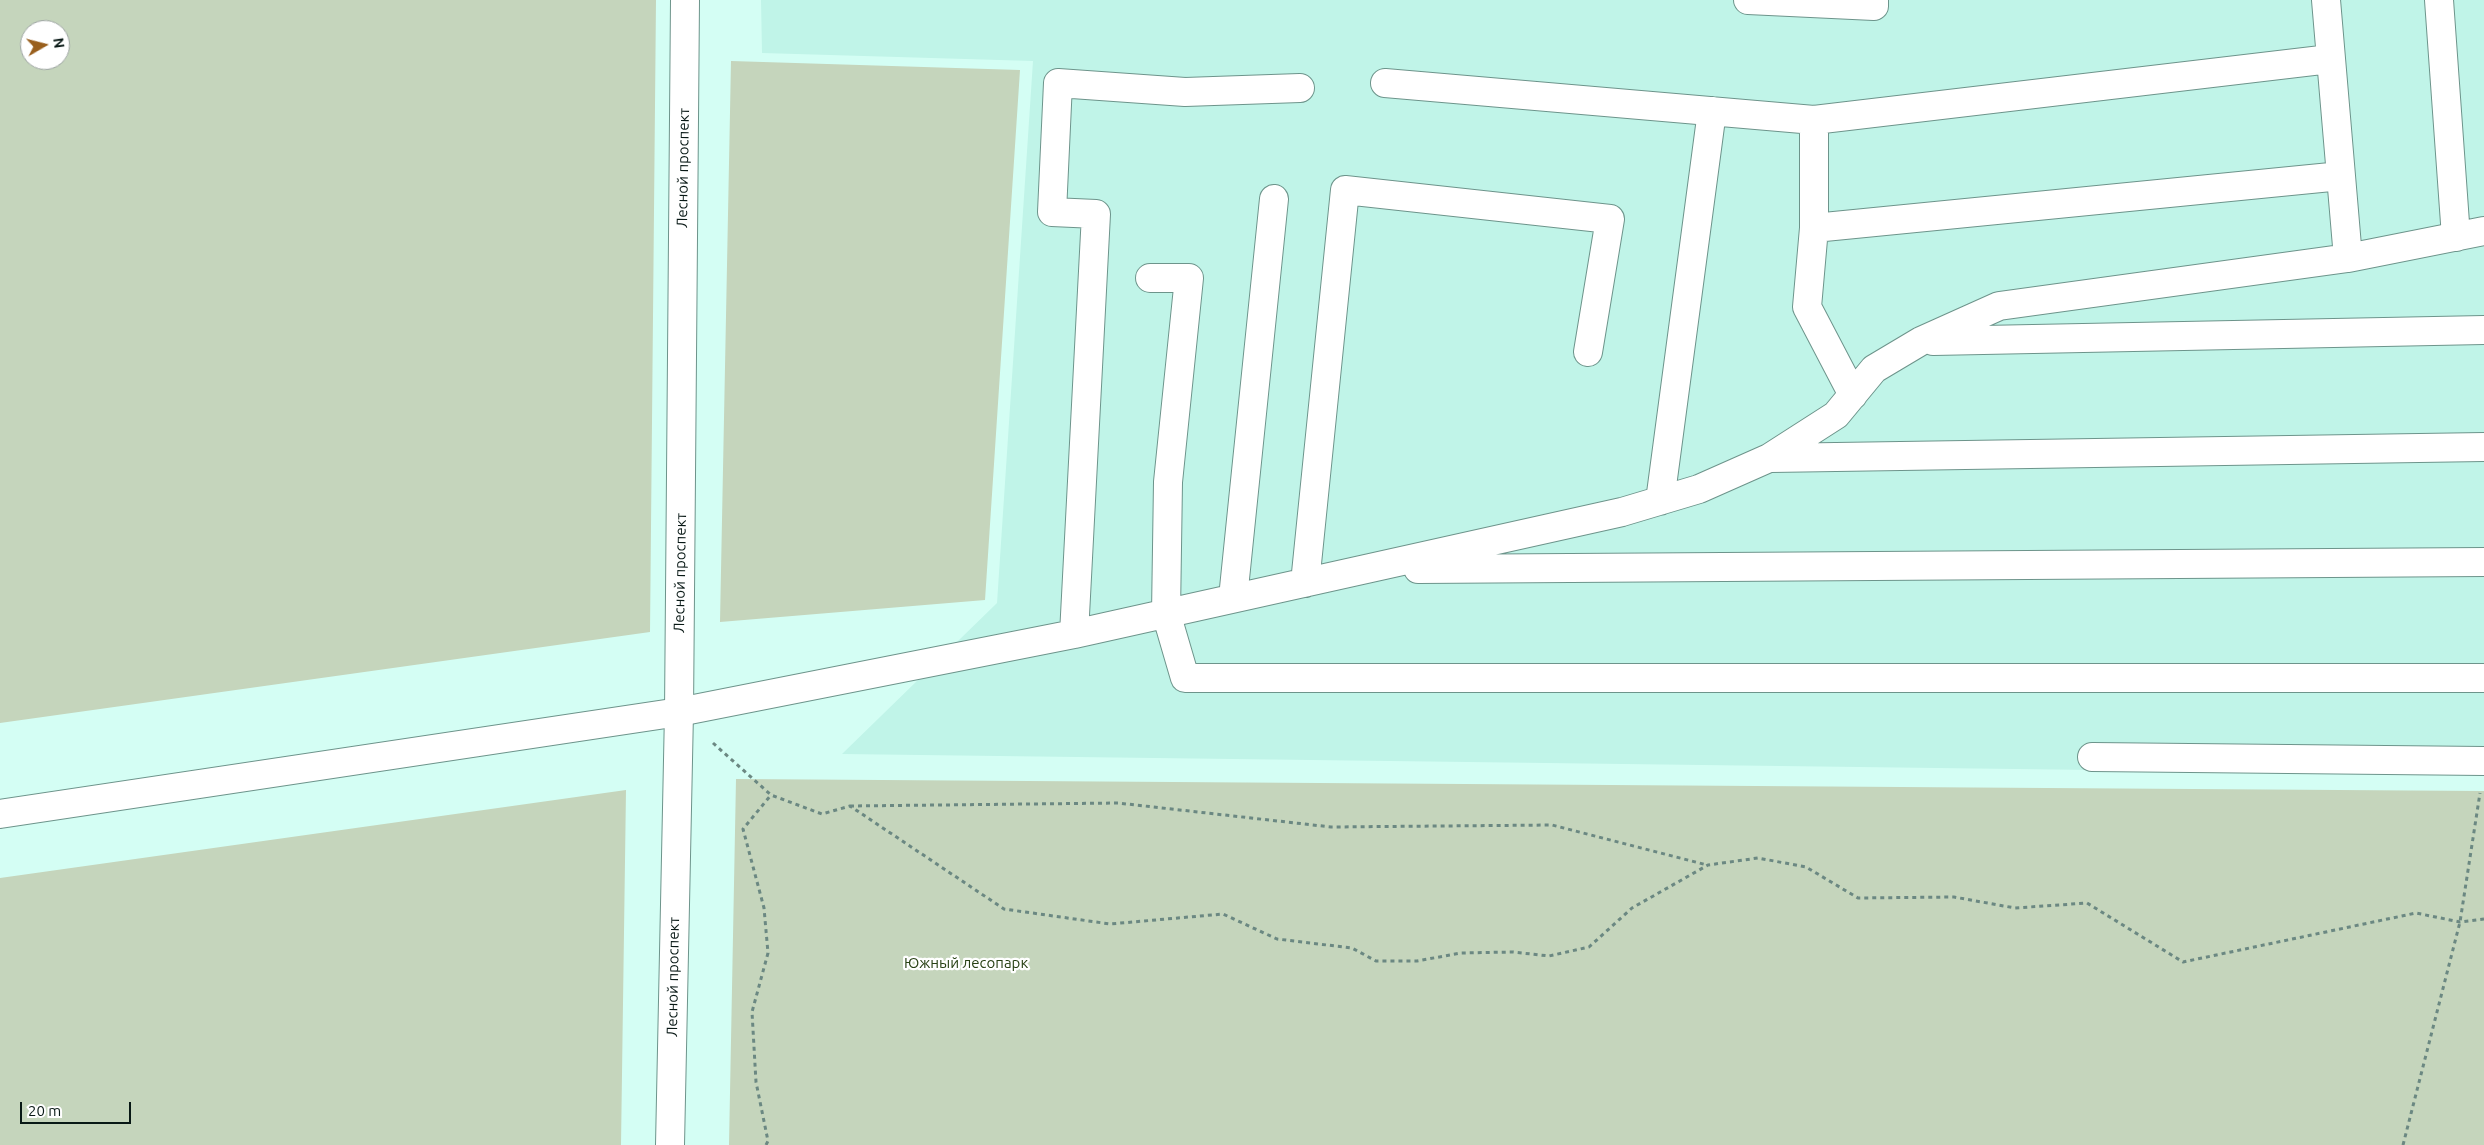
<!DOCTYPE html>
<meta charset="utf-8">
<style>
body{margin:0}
#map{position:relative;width:2484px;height:1145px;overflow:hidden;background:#d4fef4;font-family:Ubuntu,sans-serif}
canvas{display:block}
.north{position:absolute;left:20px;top:20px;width:50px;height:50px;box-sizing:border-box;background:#fff;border:1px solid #9ca3a1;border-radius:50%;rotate:82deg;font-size:14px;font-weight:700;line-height:20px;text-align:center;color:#081815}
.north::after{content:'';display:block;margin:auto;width:18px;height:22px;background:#995f1d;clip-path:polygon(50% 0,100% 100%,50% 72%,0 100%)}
.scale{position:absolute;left:20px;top:1102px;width:111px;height:22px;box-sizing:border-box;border:2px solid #081815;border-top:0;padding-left:6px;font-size:15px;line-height:18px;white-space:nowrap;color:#081815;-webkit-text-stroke:4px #fff;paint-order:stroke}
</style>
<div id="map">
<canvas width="2484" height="1145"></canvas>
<div class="north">N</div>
<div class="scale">20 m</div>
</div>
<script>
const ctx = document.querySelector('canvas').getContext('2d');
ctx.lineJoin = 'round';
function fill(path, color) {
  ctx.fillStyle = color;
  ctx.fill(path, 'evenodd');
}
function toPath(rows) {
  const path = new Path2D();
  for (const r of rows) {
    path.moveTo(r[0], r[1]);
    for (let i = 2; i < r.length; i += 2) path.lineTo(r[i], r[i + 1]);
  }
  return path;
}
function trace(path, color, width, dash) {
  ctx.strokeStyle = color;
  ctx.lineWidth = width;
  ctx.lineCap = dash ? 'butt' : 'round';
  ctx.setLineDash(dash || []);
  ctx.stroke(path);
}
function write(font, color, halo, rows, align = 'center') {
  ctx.font = font + ' Ubuntu,sans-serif';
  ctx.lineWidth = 4.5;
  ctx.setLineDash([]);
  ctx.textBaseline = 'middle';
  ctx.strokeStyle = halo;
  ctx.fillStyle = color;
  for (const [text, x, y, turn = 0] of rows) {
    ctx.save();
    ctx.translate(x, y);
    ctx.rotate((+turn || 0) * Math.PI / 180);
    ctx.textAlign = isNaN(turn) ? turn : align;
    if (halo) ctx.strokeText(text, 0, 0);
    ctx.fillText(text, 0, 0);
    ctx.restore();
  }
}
const built = toPath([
 [761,0,2484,0,2484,775,842,754,997,603,1033,61,762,53]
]);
const green = toPath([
 [0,0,656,0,650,632,0,723],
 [30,30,60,30,60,60,30,60],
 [731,61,1020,70,985,600,720,622],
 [736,779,2484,791,2484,1145,729,1145],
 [626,790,621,1145,0,1145,0,878]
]);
const path = toPath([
 [713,743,771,795,822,814,850,806,1004,909,1110,924,1223,914,1277,939,1352,948,1376,961,1417,961,1461,953,1513,952,1549,956,1589,947,1632,908,1708,865,1758,858,1806,867,1858,898,1954,897,2015,908,2087,903,2183,962,2416,913,2460,922,2484,919],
 [850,806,1118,803,1331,827,1552,825,1707,865],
 [766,1145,768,1141,756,1082,752,1012,768,953,764,908,743,829,771,795],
 [2403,1145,2460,922,2480,793]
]);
const minor = toPath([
 [1748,0,1874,6,1874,0],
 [2326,0,2348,258],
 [2439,0,2456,237],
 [1385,83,1814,120,2330,59],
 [1814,120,1814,228,1807,307,1853,395],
 [1814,228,2341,176],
 [1150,278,1189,278,1168,482,1166,613,1185,678,2484,678],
 [1933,341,2484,330],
 [1771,458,2484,447],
 [1660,501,1712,111],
 [1418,569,2484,562],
 [1305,583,1345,190,1610,219,1588,352],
 [1233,598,1274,199],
 [1074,634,1096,214,1052,212,1058,83,1185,92,1300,88],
 [2092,757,2484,761],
 [0,814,679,712,1074,634,1622,512,1699,489,1769,458,1836,415,1874,369,1921,341,1999,306,2348,258,2484,231]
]);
const major = toPath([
 [670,1145,679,712,685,0]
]);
const streetNames = [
 ["Лесной проспект",683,168,-89],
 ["Лесной проспект",680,573,-89],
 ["Лесной проспект",673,977,-89]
];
const parkNames = [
 ["Южный лесопарк",966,963]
];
fill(built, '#c0f4e8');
fill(green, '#c5d5bc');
trace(minor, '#6d948b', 30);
trace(major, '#6d948b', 30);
trace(path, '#6b8882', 3, [4, 4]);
trace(minor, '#fff', 28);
trace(major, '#fff', 28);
write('15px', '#081815', '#fff', streetNames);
write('15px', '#274013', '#fff', parkNames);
</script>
